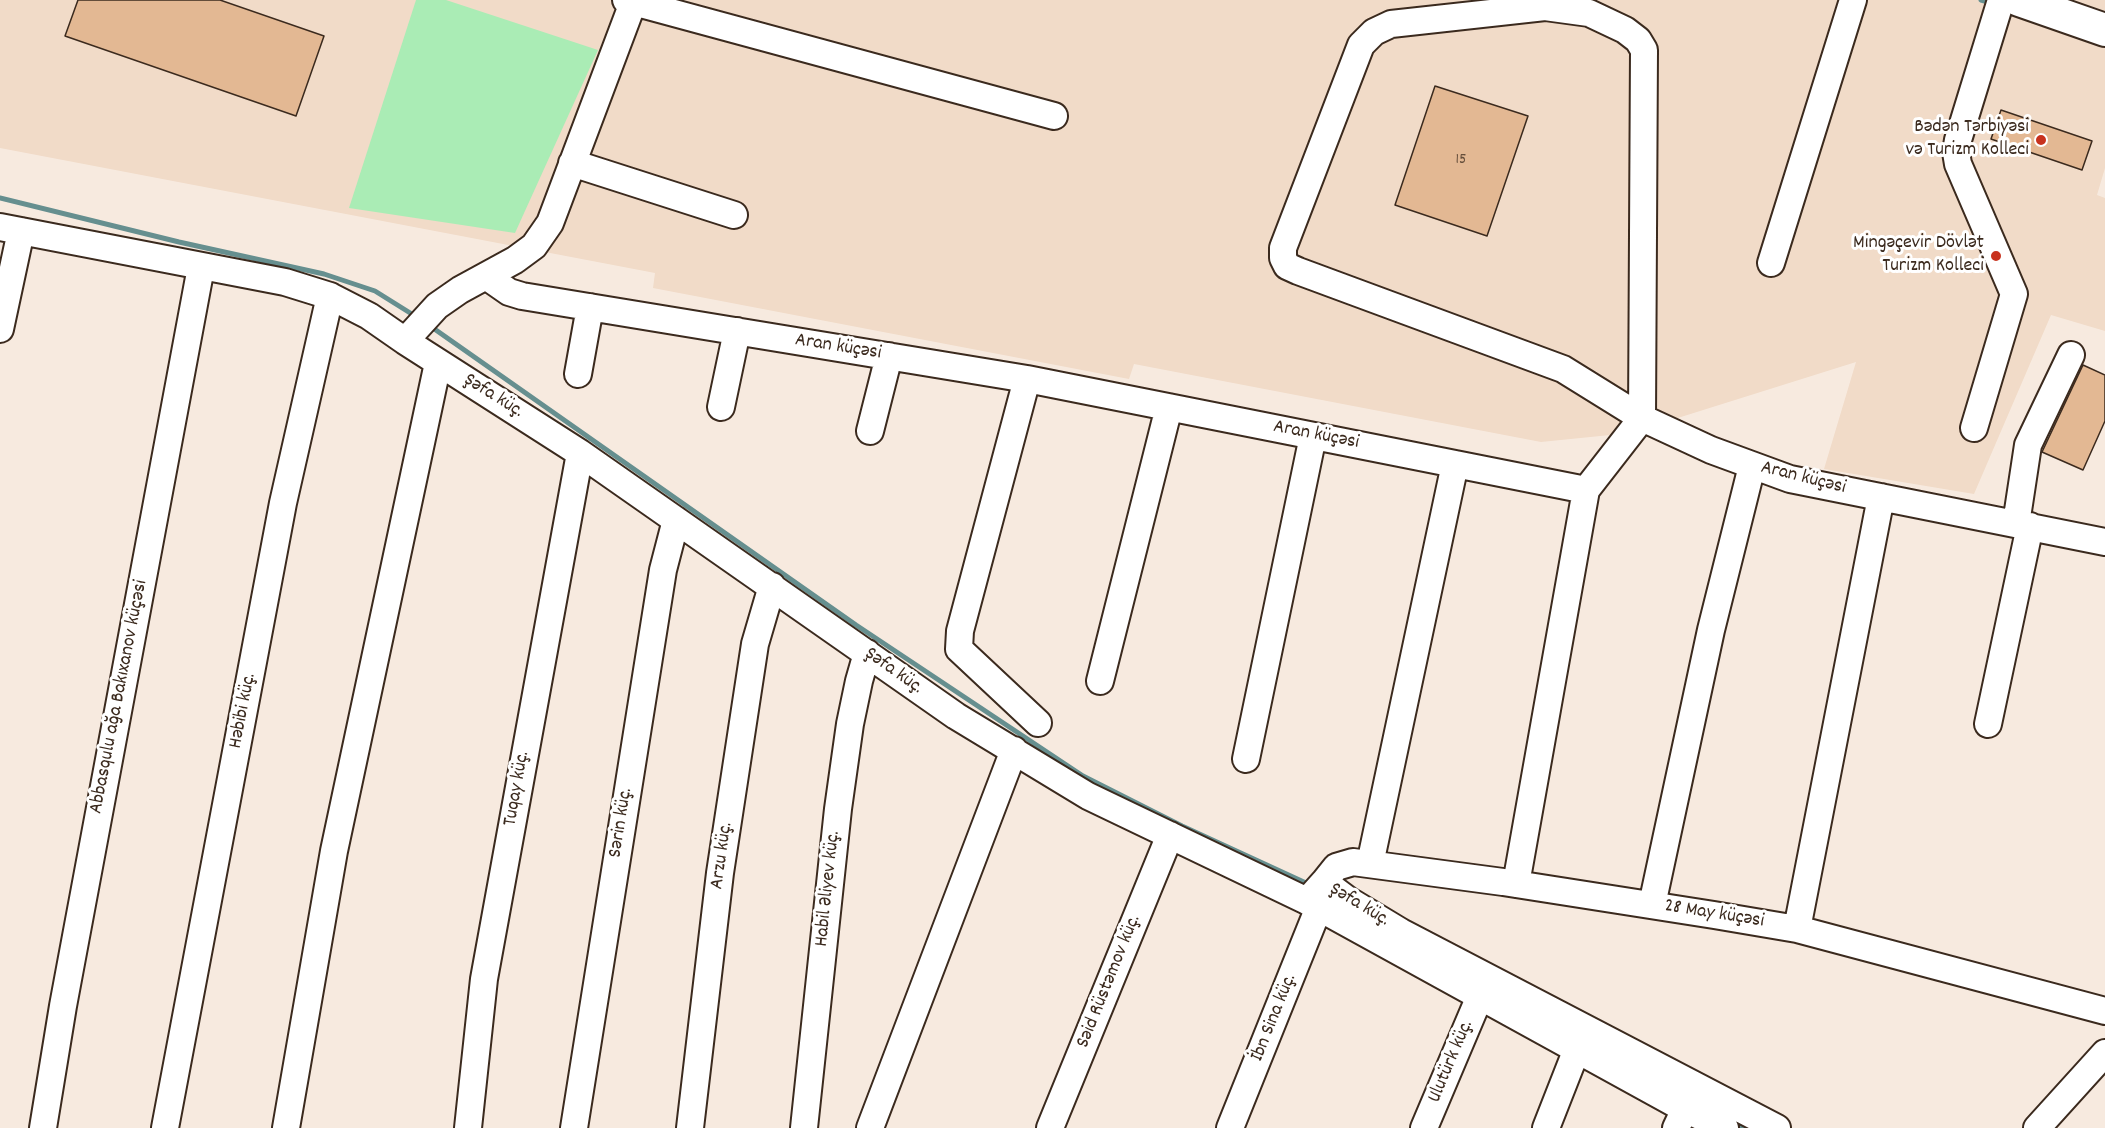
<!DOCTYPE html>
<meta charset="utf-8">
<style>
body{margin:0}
canvas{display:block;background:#f7eadf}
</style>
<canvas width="2105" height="1128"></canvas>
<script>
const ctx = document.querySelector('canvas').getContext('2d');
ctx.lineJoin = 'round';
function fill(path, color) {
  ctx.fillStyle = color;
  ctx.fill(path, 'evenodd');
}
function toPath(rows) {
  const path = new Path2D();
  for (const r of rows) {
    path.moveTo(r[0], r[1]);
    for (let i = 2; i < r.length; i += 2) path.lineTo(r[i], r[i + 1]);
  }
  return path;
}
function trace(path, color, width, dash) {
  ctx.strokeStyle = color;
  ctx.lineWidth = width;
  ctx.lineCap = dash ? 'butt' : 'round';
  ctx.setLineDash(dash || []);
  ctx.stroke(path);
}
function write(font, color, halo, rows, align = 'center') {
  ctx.font = font + ' Dekko,sans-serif';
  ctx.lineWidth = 6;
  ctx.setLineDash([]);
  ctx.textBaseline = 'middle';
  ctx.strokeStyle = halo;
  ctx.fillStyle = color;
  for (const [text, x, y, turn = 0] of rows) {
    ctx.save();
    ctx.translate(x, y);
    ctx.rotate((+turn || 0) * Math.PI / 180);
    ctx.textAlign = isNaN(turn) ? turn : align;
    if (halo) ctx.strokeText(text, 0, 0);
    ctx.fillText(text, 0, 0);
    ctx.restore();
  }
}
const built = toPath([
 [0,0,2105,0,2105,168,2097,195,2105,198,2105,331,2051,315,1974,494,1824,469,1856,362,1630,433,1541,442,1134,364,1129,379,653,288,655,273,0,148]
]);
const green = toPath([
 [416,0,446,0,598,50,515,233,349,208]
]);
const stream = toPath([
 [1981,0,1988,2],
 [0,198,179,242,324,274,375,291,415,316],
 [433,328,856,625,1083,776,1182,826,1306,883],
 [1732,1121,1746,1128]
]);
const building = toPath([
 [78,0,220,0,324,36,296,116,65,36,78,0],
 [1435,86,1528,116,1487,236,1395,205,1435,86],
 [2001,110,2092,141,2082,170,1991,139,2001,110],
 [2083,365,2105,375,2105,421,2083,470,2042,452,2083,365]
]);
const minor = toPath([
 [626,0,1054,116],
 [1545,7,1589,13,1625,30,1638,40,1644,50,1642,418,1563,369,1298,271,1287,266,1283,258,1283,248,1361,45,1374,32,1391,24,1545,7],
 [572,163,734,215],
 [0,227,285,282,330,296,369,316,405,341,580,453,956,716,1088,796,1307,901,1324,882,1348,900,1401,932,1777,1128],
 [1771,263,1853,0],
 [486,276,509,292,522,296,1027,379,1586,490,1642,418,1711,450,1790,479,2105,542],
 [0,329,21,231],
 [405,341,437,306,460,290,515,260,534,246,550,223,634,0],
 [578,374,590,307],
 [1027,379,960,631,959,649,1038,723],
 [721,407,737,331],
 [1974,428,2014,294,1958,164,1956,152,1958,140,2001,0],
 [870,431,889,356],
 [2016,524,2028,445,2071,355],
 [1100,681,1169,407],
 [1988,724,2030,526],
 [1246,759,1313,436],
 [1370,864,1455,464],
 [1324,882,1336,867,1353,862,1503,882,1714,915,1797,929,2105,1011],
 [1516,884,1586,490],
 [1307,901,1685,1109,1725,1128],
 [1652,905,1711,630,1752,466],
 [1797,929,1881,497],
 [43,1128,63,1006,201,267],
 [165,1128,283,503,330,296],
 [286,1128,334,851,438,363],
 [468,1128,484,979,580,453],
 [574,1128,663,570,676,520],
 [690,1128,720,873,755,644,772,586],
 [804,1128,838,809,850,724,859,681,867,653],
 [870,1128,1014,750],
 [1050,1128,1170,835],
 [1230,1128,1319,907],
 [1424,1128,1480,996],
 [1546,1128,1577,1049],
 [1676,1128,1685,1109],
 [2037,1128,2105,1053]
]);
const major = toPath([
 [2019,0,2105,30]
]);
const markers = [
 [2041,140,6,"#c8321e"],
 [1996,256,6,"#c8321e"]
];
const numberNames = [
 ["15",1461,161]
];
const poiNames = [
 ["Bədən Tərbiyəsi",2029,128],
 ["və Turizm Kolleci",2029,151],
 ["Mingəçevir Dövlət",1984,244],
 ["Turizm Kolleci",1984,267]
];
const streetNames = [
 ["Aran küçəsi",838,348,9],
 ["Şəfa küç.",493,397,32],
 ["Aran küçəsi",1316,436,11],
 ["Aran küçəsi",1803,479,14],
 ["Şəfa küç.",893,672,35],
 ["Abbasqulu ağa Bakıxanov küçəsi",120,697,-79],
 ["Həbibi küç.",244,711,-79],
 ["Tuqay küç.",518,789,-80],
 ["Sərin küç.",622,823,-81],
 ["Arzu küç.",723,856,-82],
 ["Habil Əliyev küç.",829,889,-84],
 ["Şəfa küç.",1359,906,31],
 ["28 May küçəsi",1714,915,9],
 ["Səid Rüstəmov küç.",1110,982,-68],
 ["İbn Sina küç.",1275,1018,-68],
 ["Ulutürk küç.",1452,1062,-67]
];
fill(built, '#f1dbc8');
fill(green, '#aaecb5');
trace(stream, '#668f8f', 5);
fill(building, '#e3b893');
trace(building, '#3b2a1e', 1.5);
trace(minor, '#3b2a1e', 30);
trace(major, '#3b2a1e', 36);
trace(minor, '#fff', 26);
trace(major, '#fff', 32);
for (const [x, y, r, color] of markers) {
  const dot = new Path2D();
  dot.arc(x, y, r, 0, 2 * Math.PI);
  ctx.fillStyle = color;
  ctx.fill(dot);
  trace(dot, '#fff', 2);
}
write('16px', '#654e3b', null, numberNames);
write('20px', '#3b2a1e', '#fff', poiNames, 'right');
write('20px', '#3b2a1e', '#fff', streetNames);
</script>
